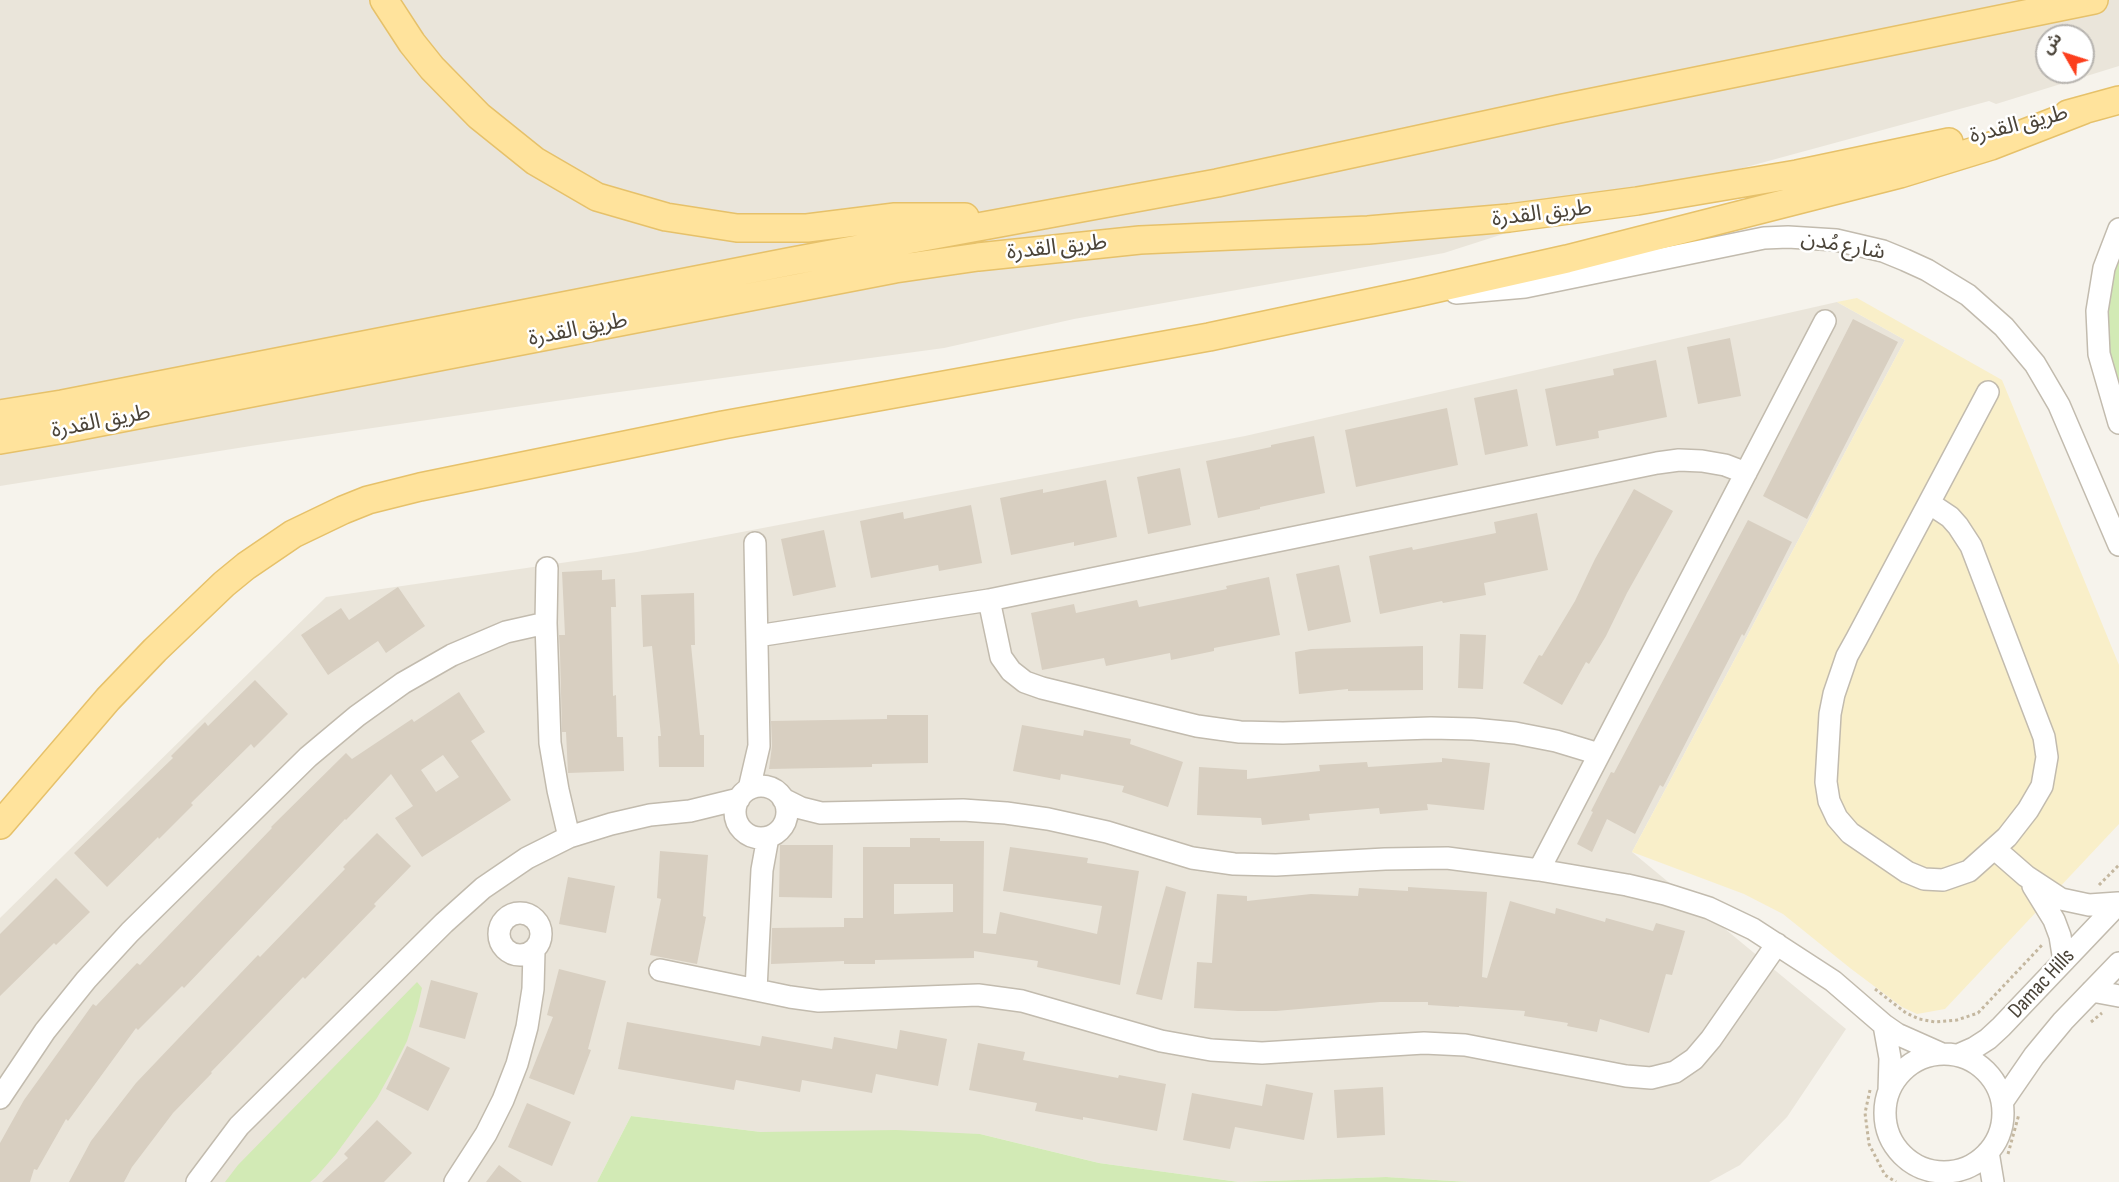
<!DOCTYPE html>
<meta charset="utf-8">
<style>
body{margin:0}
#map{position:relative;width:2119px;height:1182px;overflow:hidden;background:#f6f3ec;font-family:"Sofia Sans Condensed","Noto Sans Arabic",sans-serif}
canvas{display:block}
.north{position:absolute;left:2035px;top:24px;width:60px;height:60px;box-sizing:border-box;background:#fff;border:2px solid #b7b4b0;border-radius:50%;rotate:309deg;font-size:16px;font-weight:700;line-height:24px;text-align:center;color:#4b4439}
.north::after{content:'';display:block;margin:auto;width:21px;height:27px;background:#fc3f1d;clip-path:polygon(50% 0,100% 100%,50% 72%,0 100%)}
</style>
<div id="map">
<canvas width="2119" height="1182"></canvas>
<div class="north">ش</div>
</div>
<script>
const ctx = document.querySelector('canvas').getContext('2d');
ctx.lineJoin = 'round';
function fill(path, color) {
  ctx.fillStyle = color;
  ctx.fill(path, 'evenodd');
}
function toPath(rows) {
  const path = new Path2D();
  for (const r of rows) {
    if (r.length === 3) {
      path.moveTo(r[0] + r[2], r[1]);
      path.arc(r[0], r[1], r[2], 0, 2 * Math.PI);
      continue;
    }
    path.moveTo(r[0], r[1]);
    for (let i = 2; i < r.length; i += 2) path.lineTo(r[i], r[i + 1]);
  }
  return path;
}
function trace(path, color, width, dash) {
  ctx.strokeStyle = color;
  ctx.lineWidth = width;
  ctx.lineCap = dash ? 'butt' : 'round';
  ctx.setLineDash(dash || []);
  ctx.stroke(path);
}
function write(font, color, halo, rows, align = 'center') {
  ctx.font = font + ' "Sofia Sans Condensed","Noto Sans Arabic",sans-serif';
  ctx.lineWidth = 5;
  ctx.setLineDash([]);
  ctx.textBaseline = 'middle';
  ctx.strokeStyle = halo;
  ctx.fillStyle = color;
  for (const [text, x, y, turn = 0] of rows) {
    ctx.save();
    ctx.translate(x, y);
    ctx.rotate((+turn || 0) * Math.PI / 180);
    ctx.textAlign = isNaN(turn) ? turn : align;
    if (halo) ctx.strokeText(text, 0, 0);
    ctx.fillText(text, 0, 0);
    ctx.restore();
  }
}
const residential = toPath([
 [0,0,2119,0,2119,66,1996,104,1989,101,1522,228,1444,253,1074,319,944,348,597,395,257,445,0,486],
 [2047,36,2083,36,2083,72,2047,72],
 [1837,302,1905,340,1632,852,1846,1029,1787,1117,1740,1165,1709,1182,1469,1182,1386,1177,1239,1182,1099,1163,980,1134,761,1132,631,1116,597,1182,0,1182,0,918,326,597,637,552,1245,436]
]);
const green = toPath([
 [2119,234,2119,425,2101,364],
 [417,982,422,988,417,1010,407,1041,393,1069,377,1098,336,1154,316,1177,310,1182,225,1182,238,1165],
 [631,1116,761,1132,896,1130,980,1134,1099,1163,1239,1182,1386,1177,1469,1182,597,1182]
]);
const sand = toPath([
 [1857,298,2002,380,2119,665,2119,824,1945,1009,1917,1014,1902,1007,1850,968,1783,914,1744,894,1632,852,1905,340,1837,302]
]);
const building = toPath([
 [1853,319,1898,342,1807,519,1763,496],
 [1730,338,1741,396,1698,404,1687,347],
 [1656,360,1667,417,1598,431,1599,438,1556,446,1545,389,1614,375,1613,369],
 [1517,389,1528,446,1485,455,1474,398],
 [1447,408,1458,465,1356,487,1345,430],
 [1314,436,1325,493,1260,507,1260,509,1218,518,1206,461,1271,447,1271,445],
 [1180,468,1191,525,1148,534,1137,477],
 [1106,480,1117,537,1074,546,1074,542,1011,555,1000,498,1043,489,1043,493],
 [1634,489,1673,511,1627,593,1606,636,1589,664,1586,662,1562,705,1523,683,1539,655,1542,656,1575,601,1595,559],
 [971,505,982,563,939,571,938,565,871,578,860,521,903,512,904,519],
 [1537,513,1548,570,1484,583,1486,595,1443,603,1442,601,1380,614,1369,556,1412,547,1413,550,1496,533,1494,522],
 [1748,520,1792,542,1744,636,1742,634,1663,787,1660,785,1635,834,1607,819,1592,852,1577,844,1593,812,1591,811,1611,772,1614,773],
 [824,530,836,587,793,596,781,539],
 [1339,565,1351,622,1308,631,1296,574],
 [602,570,602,580,615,579,616,607,611,607,613,696,616,695,617,737,623,737,624,771,568,773,566,732,562,732,560,654,559,635,565,635,562,572],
 [1269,577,1280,635,1214,648,1214,651,1171,660,1170,653,1106,666,1104,658,1042,670,1031,613,1074,604,1076,613,1137,600,1139,607,1227,589,1226,586],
 [398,587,425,626,386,653,378,641,328,675,301,635,341,608,349,620],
 [694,593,695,645,691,645,700,735,704,735,704,767,659,767,658,736,661,736,652,646,643,647,641,595],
 [1460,634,1486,635,1483,689,1458,688],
 [1423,646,1423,690,1348,691,1348,689,1299,694,1295,652,1311,649],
 [255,680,288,714,254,748,251,744,191,803,193,805,159,839,158,837,107,887,74,853,173,758,171,756,205,722,208,726],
 [459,692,485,732,471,741,511,800,422,857,395,818,413,806,391,774,346,820,345,819,184,988,182,986,138,1030,136,1028,68,1121,66,1119,37,1170,34,1169,30,1182,0,1182,0,1143,24,1100,93,1004,96,1006,137,963,140,965,272,828,271,827,346,753,352,759,412,719,414,722],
 [443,755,459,777,436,792,421,770],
 [887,715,928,715,928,763,872,764,872,767,769,769,772,746,771,721,887,719],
 [1022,725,1083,736,1084,730,1131,739,1130,744,1183,762,1168,807,1122,792,1124,786,1061,774,1060,780,1013,771],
 [1442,758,1490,763,1484,810,1427,804,1428,810,1380,814,1379,808,1309,814,1310,820,1262,825,1261,818,1197,815,1199,767,1247,770,1247,779,1320,771,1319,765,1367,762,1368,767,1442,762],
 [377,833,411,866,374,904,376,906,305,979,303,977,211,1072,212,1073,173,1113,132,1167,124,1182,69,1182,91,1141,136,1083,258,955,260,957,345,869,343,867],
 [910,838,940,838,940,841,984,841,983,933,996,934,1000,912,1097,934,1102,906,1003,891,1010,847,1088,858,1087,863,1139,871,1120,985,1037,967,1038,961,974,951,974,958,875,960,875,964,844,964,844,961,771,964,772,928,844,927,844,918,863,918,863,847,910,847],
 [894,884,953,884,953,912,894,914],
 [780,845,833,845,832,898,779,897],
 [660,851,708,855,703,916,706,917,697,964,650,955,661,899,657,898],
 [568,877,615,886,606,933,559,924],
 [56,878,90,912,56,945,54,943,0,996,0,934],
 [1166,886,1186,892,1162,1000,1136,994],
 [1408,887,1487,892,1482,977,1487,978,1510,901,1555,914,1556,908,1605,922,1606,918,1653,931,1656,923,1685,931,1672,975,1666,974,1649,1033,1600,1019,1597,1032,1567,1026,1568,1023,1524,1016,1525,1011,1459,1006,1459,1007,1428,1005,1428,1002,1380,1002,1276,1011,1238,1011,1194,1008,1197,962,1212,963,1217,894,1247,896,1247,901,1311,894,1358,896,1359,888,1408,891],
 [559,969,606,981,588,1049,591,1050,574,1095,529,1078,553,1017,547,1015],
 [431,980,478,993,465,1039,419,1027],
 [627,1022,760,1046,762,1036,832,1049,834,1037,897,1049,900,1030,947,1039,938,1086,876,1074,872,1093,802,1080,800,1092,736,1080,734,1090,618,1069],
 [978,1043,1025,1052,1023,1060,1118,1078,1119,1075,1166,1084,1157,1131,1083,1117,1083,1120,1035,1111,1037,1103,969,1090],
 [407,1046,450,1068,428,1111,386,1089],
 [1266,1084,1313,1093,1304,1140,1235,1127,1230,1149,1183,1140,1192,1093,1262,1106],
 [1383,1087,1385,1135,1337,1138,1334,1090],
 [527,1103,571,1122,552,1166,508,1147],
 [377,1120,412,1153,384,1182,322,1182,348,1158,344,1154],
 [499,1165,522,1182,486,1182]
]);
const path = toPath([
 [2099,885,2119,865],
 [1875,989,1906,1013,1919,1019,1935,1022,1957,1020,1978,1013,2043,944],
 [2091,1022,2102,1013],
 [1870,1090,1865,1113,1869,1144,1885,1175,1896,1182],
 [2008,1154,2019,1114]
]);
const minor = toPath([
 [2119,229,2104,268,2097,311,2099,354,2119,423],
 [1456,293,1525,287,1764,238,1788,237,1836,240,1883,251,1905,260,1927,270,1968,295,2004,327,2035,364,2059,405,2119,545],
 [1929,503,1950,517,1958,526,1971,546,2044,737,2047,757,2042,786,2028,810,2007,837,1969,871,1943,880,1924,879,1907,872,1850,833,1837,818,1829,801,1826,782,1830,714,1834,694,1847,656,1857,638,1929,503,1988,392],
 [547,568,546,623,550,743,558,790,569,837],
 [989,600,1001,657,1011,671,1025,682,1042,688,1197,726,1240,732,1283,733,1431,728,1473,729,1515,733,1556,741,1599,754],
 [757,636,989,600,1657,463,1679,460,1702,461,1725,465,1746,473],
 [761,812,26],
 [749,789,759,746,755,543],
 [783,799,801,808,821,813,963,810,1006,813,1048,819,1107,832,1192,858,1234,864,1276,865,1385,859,1447,858,1539,870,1627,885,1665,894,1709,908,1753,929,1833,981,1884,1025,1897,1034,1942,1054],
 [1995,849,2026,876,2061,899,2089,905,2118,903],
 [1539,870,1825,321],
 [2033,886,2054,920,2060,936,2064,961],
 [520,934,21],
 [660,970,790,997,819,1001,978,995,1022,1001,1161,1041,1211,1050,1262,1053,1424,1043,1465,1045,1626,1076,1651,1078,1675,1072,1694,1059,1711,1039,1777,944],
 [756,990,762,870,768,837],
 [2092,991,2119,996],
 [1884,1025,1890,1058,1889,1091],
 [1944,1113,59],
 [1958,1055,1974,1048,1988,1039,2001,1027,2119,903],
 [0,1098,45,1031,86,980,130,932,308,757,357,716,403,683,452,655,506,632,546,623],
 [2003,1101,2034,1056,2063,1021,2119,963],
 [1988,1152,1993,1182],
 [197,1182,239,1126,444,923,483,888,527,858,569,837,611,824,650,815,690,811,739,799],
 [455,1182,486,1134,503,1100,517,1064,527,1027,533,989,534,951]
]);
const major = toPath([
 [384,0,412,43,432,68,479,116,535,161,597,197,666,217,737,228,807,228,895,217,965,217],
 [2068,114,2119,100],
 [0,414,62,404,793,261,1217,183,1559,109,2094,0],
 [0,440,65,429,895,269,978,257,1140,240,1368,230,1509,218,1637,201,1797,174,1949,142],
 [0,825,108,699,155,650,224,584,246,566,293,534,343,510,368,500,420,487,723,425,1209,337,1416,293,1567,259,1900,174,1991,146,2084,110]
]);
const streetNames = [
 ["طريق القدرة",2019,125,-14],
 ["طريق القدرة",1542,214,-7],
 ["شارع مُدن",1843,246,10],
 ["طريق القدرة",1057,248,-6],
 ["طريق القدرة",578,330,-11],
 ["طريق القدرة",101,422,-11],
 ["Damac Hills",2042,984,-47]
];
fill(residential, '#eae5da');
fill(green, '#d2eab5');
fill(sand, '#f9efc9');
fill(building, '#d8cfc1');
trace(minor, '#c2bbae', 24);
trace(major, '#e6c16a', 30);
trace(path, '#c4b79f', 3, [3, 3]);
trace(minor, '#fff', 21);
trace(major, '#ffe39c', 27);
write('22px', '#4b4439', '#fff', streetNames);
</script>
